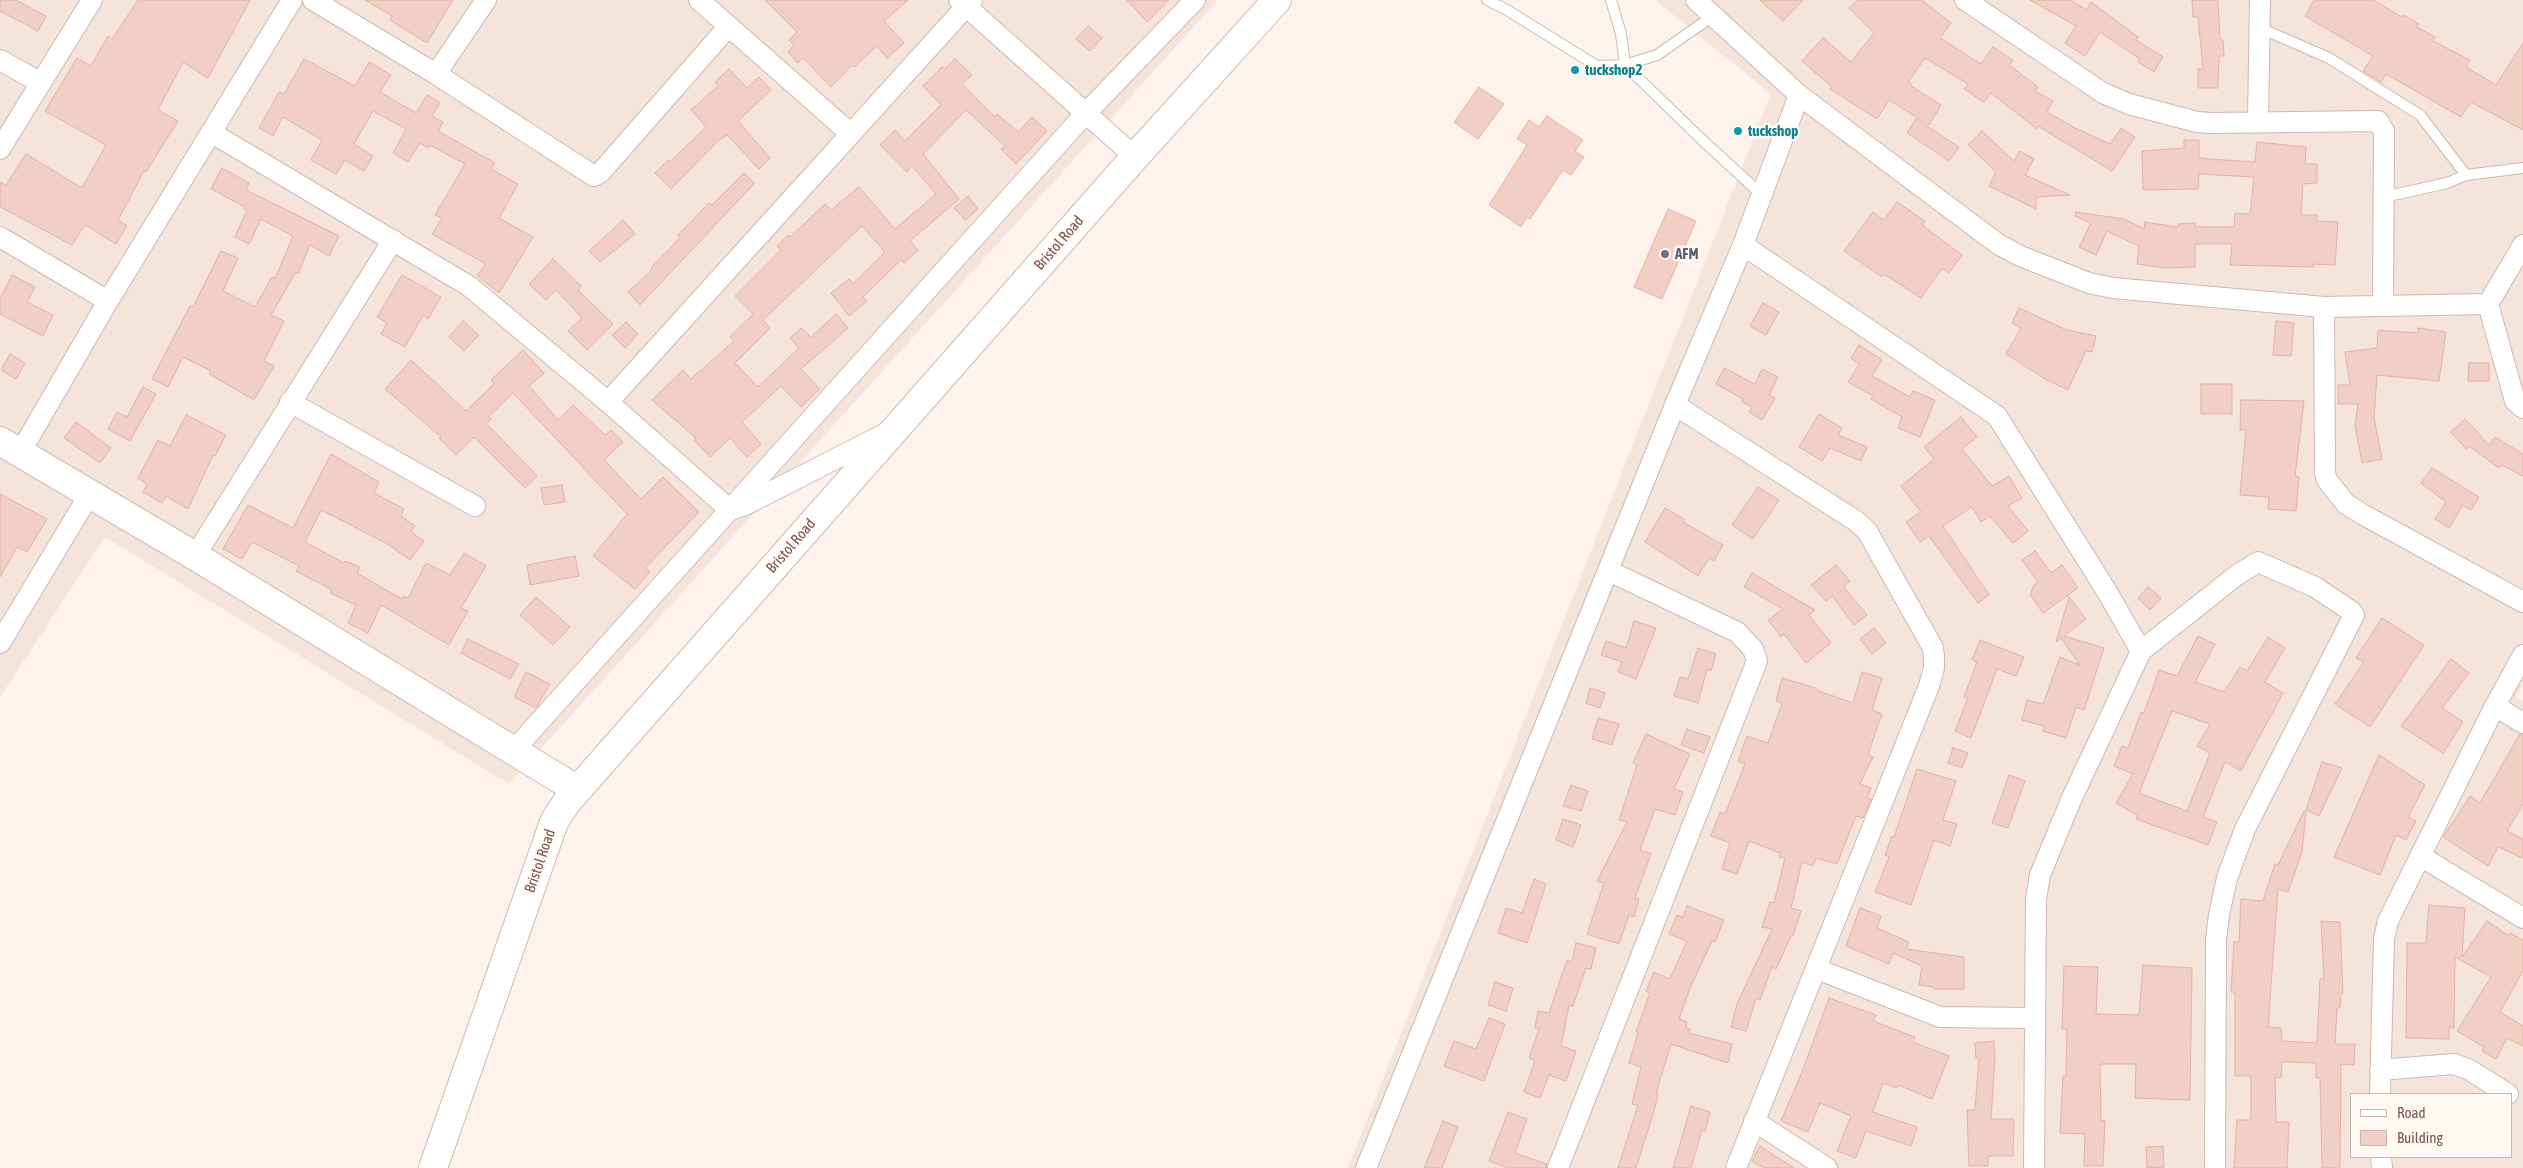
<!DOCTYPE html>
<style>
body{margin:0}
#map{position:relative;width:2523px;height:1168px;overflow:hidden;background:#fdf3ec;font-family:"Asap Condensed",sans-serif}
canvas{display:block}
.legend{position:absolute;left:2350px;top:1093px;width:162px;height:65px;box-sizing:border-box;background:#fff8f3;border:1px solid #c9b7b1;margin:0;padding:6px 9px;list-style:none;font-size:15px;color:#79564e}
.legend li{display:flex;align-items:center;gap:10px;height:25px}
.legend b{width:25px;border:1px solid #c9b7b1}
</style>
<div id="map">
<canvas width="2523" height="1168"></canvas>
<ul class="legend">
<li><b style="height:6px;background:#fff"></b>Road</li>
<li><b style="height:14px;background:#f2cfc4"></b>Building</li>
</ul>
</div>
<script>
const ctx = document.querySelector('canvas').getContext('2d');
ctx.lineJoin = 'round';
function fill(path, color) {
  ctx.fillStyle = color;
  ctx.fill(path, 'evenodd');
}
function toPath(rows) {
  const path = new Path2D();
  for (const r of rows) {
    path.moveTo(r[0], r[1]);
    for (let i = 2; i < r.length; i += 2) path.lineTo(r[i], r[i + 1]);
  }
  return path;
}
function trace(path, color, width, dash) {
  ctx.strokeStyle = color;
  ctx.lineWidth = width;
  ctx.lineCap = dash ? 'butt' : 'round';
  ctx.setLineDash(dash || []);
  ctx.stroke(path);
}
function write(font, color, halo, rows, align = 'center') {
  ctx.font = font + ' "Asap Condensed",sans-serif';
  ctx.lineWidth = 5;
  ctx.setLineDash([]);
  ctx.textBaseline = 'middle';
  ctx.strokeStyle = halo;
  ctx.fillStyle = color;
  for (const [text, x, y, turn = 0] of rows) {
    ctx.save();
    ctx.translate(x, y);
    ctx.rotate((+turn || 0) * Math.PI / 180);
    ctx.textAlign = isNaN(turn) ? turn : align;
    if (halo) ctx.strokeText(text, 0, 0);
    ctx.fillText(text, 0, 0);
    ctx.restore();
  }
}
const residential = toPath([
 [0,0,1218,0,509,784,105,537,0,697],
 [1655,0,2523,0,2523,686,2516,697,2523,701,2523,1168,1348,1168,1771,94],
 [2352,1094,2512,1094,2512,1157,2352,1157]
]);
const building = toPath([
 [0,0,16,0,46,16,38,31,0,11,0,0],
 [138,0,250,0,208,78,183,62,158,110,178,121,146,172,144,171,118,220,127,226,116,244,85,225,72,245,0,207,0,182,6,185,26,154,82,188,106,145,45,111,77,58,91,66,108,36,112,39,138,0],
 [365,0,453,0,427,43,390,20,392,16,365,0],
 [765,0,908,0,884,21,904,43,887,58,877,46,854,67,852,65,831,87,803,58,798,63,788,52,794,45,789,40,797,32,765,0],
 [1127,0,1169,0,1147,22,1127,0],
 [1760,0,1803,0,1783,21,1760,0],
 [1858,0,1922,0,1951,23,1940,38,1981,64,1993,47,2013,60,2009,65,2038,87,2035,91,2053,101,2047,112,2075,128,2110,144,2121,128,2135,137,2112,171,2038,126,2037,129,1991,93,1984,102,1964,89,1968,84,1925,58,1908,82,1912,84,1911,86,1941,105,1929,125,1889,100,1877,119,1830,89,1832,87,1802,61,1823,38,1851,62,1874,33,1849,8,1858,0],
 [2030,0,2070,0,2087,10,2091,2,2138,37,2136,40,2163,57,2154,72,2138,62,2140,59,2100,32,2085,56,2065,43,2076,26,2030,0],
 [2192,0,2218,0,2220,40,2223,40,2224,56,2219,56,2218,88,2198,88,2198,69,2203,69,2198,17,2193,17,2192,0],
 [2314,0,2373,0,2402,17,2403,15,2419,24,2417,27,2435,37,2433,41,2470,60,2466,67,2496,85,2523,43,2523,130,2471,102,2461,117,2386,74,2381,82,2363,71,2373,56,2305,16,2314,0],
 [1088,26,1102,38,1090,51,1076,39,1088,26],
 [304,59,355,86,369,62,391,75,380,92,416,113,427,95,440,103,432,116,443,122,438,131,495,163,491,169,518,184,499,218,533,237,499,293,477,275,486,264,432,234,442,218,435,215,465,164,430,145,428,148,420,143,408,162,393,153,406,129,373,111,354,144,373,156,364,171,345,160,336,174,311,160,322,140,283,117,273,136,259,128,279,92,284,94,304,59],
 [955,59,972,75,962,84,995,117,997,114,1018,132,1032,117,1047,131,1016,164,1001,149,1005,146,966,110,923,154,959,199,910,241,918,250,904,263,901,260,863,297,867,301,849,316,831,293,849,279,853,284,885,252,862,226,763,320,770,328,735,363,758,387,799,348,790,338,801,328,811,337,836,314,848,328,801,369,820,389,801,407,781,386,742,422,761,444,747,457,730,438,710,457,694,440,696,438,652,400,683,370,691,379,734,341,730,337,753,314,735,296,781,250,777,246,788,235,790,237,825,204,831,210,859,187,895,229,936,194,912,166,907,172,880,145,895,130,905,141,941,105,923,86,942,67,945,69,955,59],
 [729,69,747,88,759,77,771,90,738,121,770,158,759,169,727,135,718,141,671,189,655,173,668,160,670,162,706,127,691,110,718,86,715,82,729,69],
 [1479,87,1504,104,1478,139,1454,122,1479,87],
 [1547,116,1583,140,1575,151,1584,157,1571,175,1563,170,1530,219,1527,217,1521,227,1489,205,1527,145,1517,139,1529,120,1539,127,1547,116],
 [1916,119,1959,147,1949,161,1907,133,1916,119],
 [1982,131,2014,161,2020,151,2034,159,2025,175,2070,195,2036,197,2036,209,1989,186,1996,172,1968,145,1982,131],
 [2184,140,2199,140,2199,158,2209,159,2255,162,2257,142,2306,147,2305,164,2317,164,2317,183,2303,184,2301,215,2317,215,2317,221,2338,222,2335,265,2314,264,2314,267,2230,265,2232,244,2195,244,2195,267,2164,268,2137,264,2139,246,2107,231,2096,255,2079,247,2091,223,2075,216,2076,212,2124,219,2145,229,2144,222,2178,227,2178,224,2195,223,2195,227,2234,227,2235,213,2250,214,2254,177,2199,174,2198,189,2143,190,2142,151,2184,148,2184,140],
 [222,168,249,183,246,190,339,236,329,256,310,245,298,274,296,272,271,315,284,321,264,361,274,366,254,400,209,374,211,371,183,357,168,387,152,379,190,306,193,307,221,251,238,258,223,291,255,307,272,277,275,279,293,236,261,219,249,244,235,237,247,210,244,209,245,207,211,189,222,168],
 [744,173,754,183,751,187,640,305,628,292,653,269,651,268,680,238,678,235,709,203,712,205,744,173],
 [968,196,978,209,965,220,954,208,968,196],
 [1897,202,1925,221,1922,225,1962,255,1949,273,1942,268,1921,298,1884,274,1882,277,1844,251,1873,212,1884,220,1897,202],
 [1668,209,1696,221,1662,299,1634,287,1668,209],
 [623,220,635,234,600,262,589,251,623,220],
 [553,259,581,286,578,290,613,324,587,350,568,331,582,318,556,290,546,300,529,284,553,259],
 [12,275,35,287,27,302,53,315,43,336,0,314,0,299,12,275],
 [402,275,441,297,428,319,423,315,405,347,381,334,387,323,377,317,402,275],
 [1763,303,1779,312,1766,335,1750,326,1763,303],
 [2019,308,2067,330,2096,336,2092,352,2086,351,2068,390,2045,379,2006,354,2021,328,2012,323,2019,308],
 [463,321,479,335,464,351,449,337,463,321],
 [2276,321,2294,323,2291,356,2273,355,2276,321],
 [626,322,638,334,625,348,612,335,626,322],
 [2418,328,2446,332,2439,381,2377,375,2374,418,2382,459,2362,463,2355,425,2358,404,2338,404,2338,385,2350,385,2345,352,2377,348,2378,330,2418,333,2418,328],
 [1859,345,1882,360,1872,376,1910,397,1913,391,1935,400,1920,437,1898,428,1902,417,1871,399,1873,396,1848,382,1859,364,1851,358,1859,345],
 [523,350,544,373,529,386,558,420,573,405,605,435,611,430,623,442,604,460,641,499,663,477,699,512,645,568,650,572,635,589,593,556,627,514,513,393,488,417,491,419,487,424,537,476,525,488,474,437,456,455,439,438,441,437,385,389,411,360,466,411,494,384,491,380,523,350],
 [10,354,25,363,16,379,1,370,10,354],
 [2469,363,2489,363,2489,381,2468,381,2469,363],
 [1724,368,1755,384,1762,369,1778,377,1769,395,1775,398,1762,420,1749,412,1752,407,1742,402,1743,399,1716,384,1724,368],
 [2201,384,2232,384,2232,414,2201,414,2201,384],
 [143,387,156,394,130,441,108,429,117,412,127,417,143,387],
 [2241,400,2304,401,2295,476,2299,477,2296,511,2268,509,2269,497,2240,495,2246,430,2240,430,2241,400],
 [1819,414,1842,428,1838,435,1867,447,1861,461,1830,448,1822,461,1799,447,1819,414],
 [186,415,226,435,215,456,213,455,188,509,166,496,162,503,143,492,147,484,138,478,158,440,170,446,186,415],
 [1961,417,1977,437,1962,449,1992,486,2009,476,2022,498,2008,506,2028,531,2013,543,1990,516,1981,522,1972,507,1943,526,1989,595,1978,603,1929,536,1920,542,1906,522,1921,512,1901,486,1934,459,1924,447,1961,417],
 [2465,419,2489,445,2495,437,2523,454,2523,476,2502,465,2499,468,2469,446,2466,449,2451,432,2465,419],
 [76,422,111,448,100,463,64,438,76,422],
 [331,454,379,482,374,493,404,509,401,516,415,526,411,532,424,541,410,560,386,543,321,510,305,542,344,563,345,561,360,567,357,573,402,599,404,596,408,598,426,563,450,575,464,553,486,566,461,608,468,611,449,645,381,605,368,633,348,623,356,605,330,593,332,590,296,571,299,566,252,542,242,559,223,549,248,505,293,528,331,454],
 [2432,468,2479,497,2471,510,2463,505,2449,528,2435,519,2446,502,2421,483,2432,468],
 [562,485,565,502,544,505,541,488,562,485],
 [1758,487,1779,500,1753,539,1732,525,1758,487],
 [0,494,47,519,27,552,17,547,0,577,0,494],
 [1665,508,1684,519,1683,522,1723,545,1714,561,1709,558,1698,576,1645,542,1665,508],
 [2035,551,2051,573,2062,565,2078,588,2043,613,2030,595,2034,585,2038,582,2022,560,2035,551],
 [575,556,579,576,530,585,527,565,575,556],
 [1836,565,1850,581,1844,587,1867,615,1854,625,1832,596,1826,601,1811,585,1836,565],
 [1752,573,1815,610,1809,615,1831,643,1806,663,1784,634,1781,637,1768,620,1783,609,1744,587,1752,573],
 [2148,587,2161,598,2150,610,2138,598,2148,587],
 [536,597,570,627,553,645,520,615,536,597],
 [2069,597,2086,619,2064,636,2104,648,2084,710,2076,707,2066,738,2043,731,2044,726,2022,720,2027,700,2043,704,2060,657,2080,665,2061,638,2056,642,2069,597],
 [2382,618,2424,645,2370,727,2335,704,2364,662,2356,658,2382,618],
 [1634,621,1656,628,1636,679,1618,672,1622,662,1601,655,1606,641,1626,648,1634,621],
 [1874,628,1886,643,1872,654,1860,639,1874,628],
 [2198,636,2215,644,2195,682,2224,692,2240,667,2247,671,2268,637,2285,648,2265,682,2283,693,2241,771,2225,762,2203,817,2217,822,2208,845,2136,819,2137,815,2116,803,2133,774,2114,766,2122,746,2128,748,2141,712,2144,713,2159,670,2177,676,2198,636],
 [2172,711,2210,724,2197,746,2210,753,2187,811,2139,793,2172,711],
 [468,639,519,664,510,679,461,653,468,639],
 [1980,640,2024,657,2016,676,1997,669,1971,738,1955,731,1968,698,1964,697,1977,662,1972,660,1980,640],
 [1698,648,1716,654,1711,671,1707,669,1698,703,1674,696,1680,677,1688,679,1698,648],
 [2451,659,2469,673,2442,708,2463,722,2443,753,2401,726,2451,659],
 [526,672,550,684,536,708,514,697,526,672],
 [1862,672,1882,678,1872,710,1882,714,1868,754,1873,757,1860,784,1871,788,1867,798,1871,799,1863,818,1856,816,1837,864,1816,858,1813,866,1802,862,1791,908,1801,911,1793,936,1791,936,1776,969,1772,967,1760,1000,1756,998,1746,1031,1731,1027,1737,1004,1772,929,1762,927,1770,902,1774,903,1785,858,1779,857,1780,853,1749,841,1737,874,1722,869,1730,843,1711,836,1720,812,1725,814,1745,764,1738,761,1747,736,1768,743,1782,703,1776,701,1782,678,1816,688,1816,690,1853,703,1862,672],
 [1590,688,1605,693,1600,708,1586,703,1590,688],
 [1598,718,1619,724,1612,745,1592,739,1598,718],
 [1687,729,1710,737,1704,753,1681,745,1687,729],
 [1646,734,1690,754,1674,789,1683,792,1675,815,1655,809,1640,850,1651,854,1635,898,1639,899,1634,917,1629,915,1619,944,1587,934,1604,883,1597,881,1627,822,1619,820,1637,765,1633,763,1646,734],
 [2520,734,2523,735,2523,804,2507,831,2523,839,2523,858,2498,847,2488,866,2443,837,2470,796,2480,803,2520,734],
 [1953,748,1968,753,1962,768,1948,763,1953,748],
 [2379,755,2425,785,2408,817,2416,821,2406,840,2396,835,2380,875,2334,857,2379,755],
 [2322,762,2342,768,2319,816,2306,810,2322,762],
 [1917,769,1956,781,1943,820,1957,824,1950,846,1934,840,1911,905,1875,892,1889,857,1885,855,1892,836,1894,837,1917,769],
 [2009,775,2025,781,2008,828,1992,823,2009,775],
 [1571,785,1588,791,1581,811,1563,806,1571,785],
 [2304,811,2306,812,2302,852,2288,892,2278,889,2268,1027,2281,1028,2282,1041,2317,1043,2320,979,2324,979,2321,921,2340,922,2343,993,2341,993,2340,1008,2337,1008,2335,1044,2355,1044,2354,1065,2341,1064,2340,1168,2322,1168,2320,1078,2316,1078,2316,1063,2282,1062,2281,1078,2275,1077,2276,1122,2289,1122,2287,1168,2234,1168,2237,1120,2251,1120,2251,1076,2235,1076,2235,992,2231,992,2234,942,2239,942,2241,899,2263,901,2275,864,2278,865,2304,811],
 [1563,819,1581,825,1573,847,1556,840,1563,819],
 [1534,879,1546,884,1527,943,1498,933,1506,908,1522,913,1534,879],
 [2429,905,2465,908,2462,957,2487,921,2509,936,2510,933,2523,940,2523,971,2500,1012,2523,1026,2523,1046,2507,1038,2496,1059,2482,1051,2484,1047,2457,1031,2491,977,2455,957,2454,1029,2449,1026,2449,1039,2406,1038,2407,943,2426,943,2429,905],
 [1687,906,1724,920,1715,942,1712,941,1690,988,1679,1019,1687,1022,1686,1028,1691,1029,1689,1033,1732,1044,1728,1063,1671,1044,1656,1093,1658,1094,1654,1111,1636,1168,1618,1168,1638,1105,1632,1104,1641,1067,1629,1063,1638,1033,1636,1032,1650,993,1646,991,1654,972,1670,979,1687,941,1669,934,1677,915,1683,917,1687,906],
 [1860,908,1881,916,1877,928,1909,942,1906,949,1964,957,1964,989,1934,989,1934,987,1919,985,1922,966,1893,953,1889,964,1846,946,1860,908],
 [1576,943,1596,948,1591,969,1586,968,1573,1006,1569,1005,1561,1046,1576,1051,1566,1081,1549,1075,1540,1098,1524,1092,1535,1061,1529,1058,1539,1029,1535,1028,1538,1011,1549,1013,1567,960,1572,962,1576,943],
 [2143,965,2192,968,2190,1100,2135,1098,2136,1064,2100,1064,2101,1120,2105,1121,2103,1166,2084,1166,2085,1134,2060,1133,2063,1076,2066,1076,2067,1029,2062,1029,2064,966,2098,967,2096,1014,2139,1015,2143,965],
 [1495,982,1513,988,1506,1011,1488,1005,1495,982],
 [1829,998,1876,1015,1873,1021,1915,1037,1913,1042,1949,1056,1932,1099,1898,1085,1897,1088,1883,1083,1873,1112,1917,1127,1911,1146,1866,1131,1856,1158,1837,1151,1851,1116,1820,1103,1808,1132,1781,1121,1802,1072,1829,998],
 [1489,1018,1505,1024,1484,1081,1444,1066,1454,1041,1476,1049,1489,1018],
 [1994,1041,1995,1058,1991,1119,2014,1119,2013,1156,1988,1156,1988,1166,1969,1166,1967,1110,1975,1110,1979,1058,1976,1058,1975,1043,1994,1041],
 [1691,1106,1710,1112,1705,1131,1702,1130,1691,1168,1673,1168,1691,1106],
 [1508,1112,1527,1119,1515,1153,1547,1164,1546,1168,1507,1168,1489,1161,1508,1112],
 [1443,1121,1458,1127,1442,1168,1424,1168,1443,1121],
 [1760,1146,1794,1168,1764,1168,1752,1161,1760,1146],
 [2163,1146,2164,1167,2147,1168,2146,1147,2163,1146]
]);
const lane = toPath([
 [1487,0,1507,10,1597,66,1625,65,1657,55,1713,16],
 [1611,0,1621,34,1625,65,1698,136,1762,195],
 [2260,28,2329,58,2420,115,2466,175],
 [2384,197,2447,183,2466,175,2523,168]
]);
const street = toPath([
 [313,0,436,74,594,176,601,172,728,27],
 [699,0,851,134],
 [959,0,1135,157],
 [1696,0,1799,95,1998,244,2020,256,2089,283,2113,288,2324,307,2488,304,2523,245],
 [1965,0,2103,93,2129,104,2197,122,2212,123,2378,121,2384,131,2383,305],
 [0,60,41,83],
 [436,74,486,0],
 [2258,122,2260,0],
 [212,133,469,286,608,402,730,510,743,506,890,431],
 [0,149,92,0],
 [0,237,108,301],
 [1743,245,1997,416,2106,590,2141,651],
 [2488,304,2515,401,2523,408],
 [2324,307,2325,473,2327,480,2346,504,2362,514,2523,602],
 [290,402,475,506],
 [608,402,972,0],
 [1675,405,1856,521,1867,531,1933,648,1934,656,1934,668,1929,686,1736,1168],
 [20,453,108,301,292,0],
 [195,556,393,240],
 [0,643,89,495],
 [2495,706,2523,723],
 [514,750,1085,114,1195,0],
 [2420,856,2523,918],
 [1817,969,1940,1017,2034,1018],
 [2380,1070,2454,1064,2468,1069,2508,1094],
 [2380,1094,2384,939,2388,921,2495,706,2523,655],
 [1754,1121,1827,1168],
 [2381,1157,2382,1168],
 [1366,1168,1675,405,1743,245,1799,95],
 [1558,1168,1757,661,1753,649,1737,632,1609,571],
 [2034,1168,2036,899,2040,875,2071,800,2141,651,2237,575,2258,562,2315,587,2351,611,2354,615,2245,829,2227,878,2219,915,2216,940,2215,1168]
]);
const secondary = toPath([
 [0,441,195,556,576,789],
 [433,1168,554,822,566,803,1135,157,1277,0]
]);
const markers = [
 [1575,70,5,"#0f9aa8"],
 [1738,131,5,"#0f9aa8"],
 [1665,254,5,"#6b7280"]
];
const cultureNames = [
 ["tuckshop2",1585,70],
 ["tuckshop",1748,131]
];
const streetNames = [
 ["Bristol Road",1059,243,-49],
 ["Bristol Road",791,546,-49],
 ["Bristol Road",540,861,-71]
];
const worshipNames = [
 ["AFM",1675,254]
];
fill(residential, '#f4e4da');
fill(building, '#f2cfc4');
trace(building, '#e4b2a5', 1);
trace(lane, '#d0b9b1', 12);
trace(street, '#d0b9b1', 22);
trace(secondary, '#d5bbb1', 30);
trace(lane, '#fff', 10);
trace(street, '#fff', 20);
trace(secondary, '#fff', 28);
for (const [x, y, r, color] of markers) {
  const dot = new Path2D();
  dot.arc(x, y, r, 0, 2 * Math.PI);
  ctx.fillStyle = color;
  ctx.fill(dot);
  trace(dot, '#fff8f3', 2);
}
write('bold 15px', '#0d838f', '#fff8f3', cultureNames, 'left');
write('15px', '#79564e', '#fff8f3', streetNames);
write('bold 15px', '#5b616d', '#fff8f3', worshipNames, 'left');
</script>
